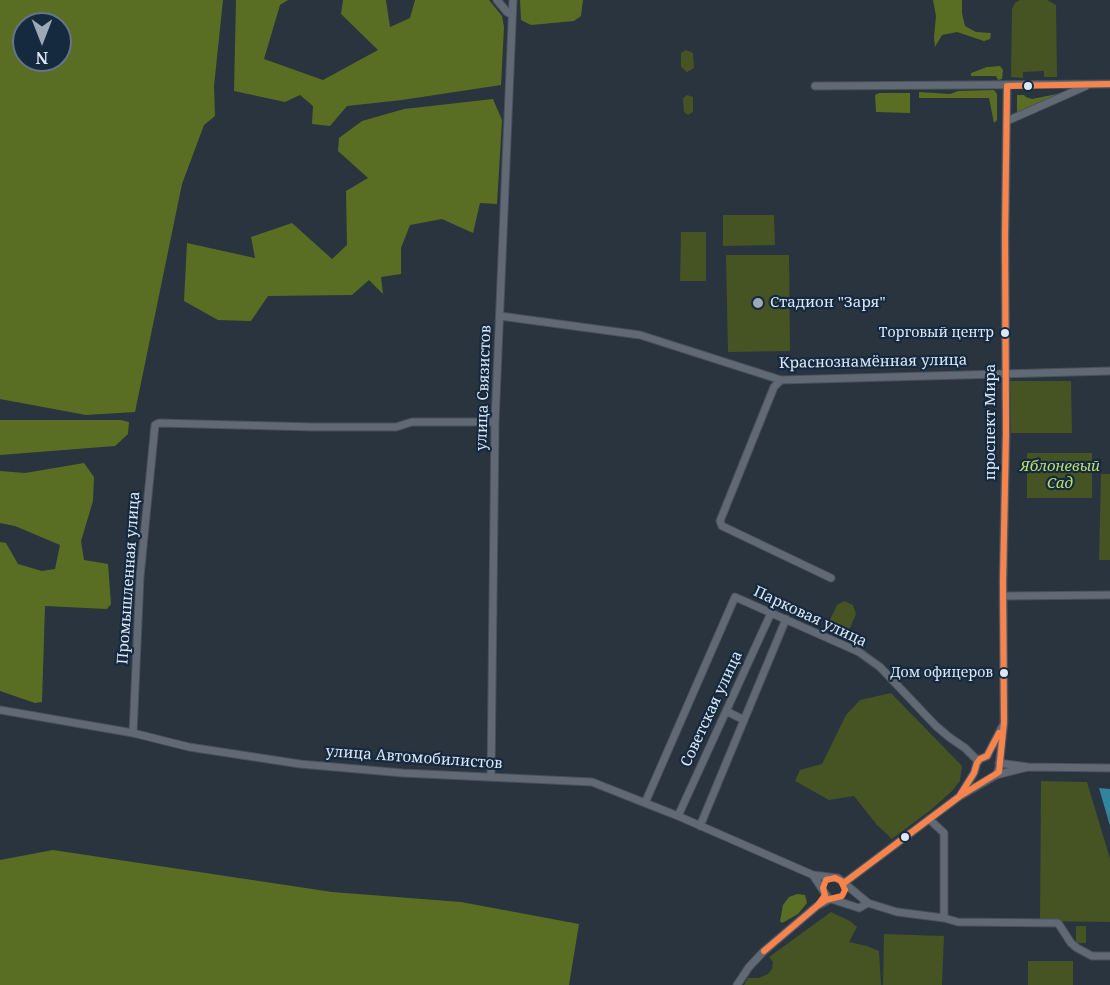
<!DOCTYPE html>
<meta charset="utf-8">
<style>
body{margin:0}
#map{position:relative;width:1110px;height:985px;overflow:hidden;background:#29343f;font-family:"Noto Serif",serif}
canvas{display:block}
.north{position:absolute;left:12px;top:12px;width:60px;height:60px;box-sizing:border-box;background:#15293f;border:2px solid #657589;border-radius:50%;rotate:180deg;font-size:16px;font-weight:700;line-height:24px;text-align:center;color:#dce8f7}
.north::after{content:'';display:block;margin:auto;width:21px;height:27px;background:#9da9b7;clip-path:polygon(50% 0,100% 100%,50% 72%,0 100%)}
</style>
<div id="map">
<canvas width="1110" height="985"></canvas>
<div class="north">N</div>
</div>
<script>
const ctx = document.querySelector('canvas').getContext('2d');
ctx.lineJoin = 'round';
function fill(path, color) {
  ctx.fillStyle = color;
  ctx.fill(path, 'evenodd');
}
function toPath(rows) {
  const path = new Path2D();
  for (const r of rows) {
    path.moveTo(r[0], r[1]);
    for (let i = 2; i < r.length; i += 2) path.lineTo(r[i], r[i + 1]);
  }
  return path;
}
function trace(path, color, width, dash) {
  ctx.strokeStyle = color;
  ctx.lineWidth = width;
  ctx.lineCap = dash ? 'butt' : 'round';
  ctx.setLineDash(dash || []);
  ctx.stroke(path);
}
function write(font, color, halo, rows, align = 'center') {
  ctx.font = font + ' "Noto Serif",serif';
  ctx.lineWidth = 4.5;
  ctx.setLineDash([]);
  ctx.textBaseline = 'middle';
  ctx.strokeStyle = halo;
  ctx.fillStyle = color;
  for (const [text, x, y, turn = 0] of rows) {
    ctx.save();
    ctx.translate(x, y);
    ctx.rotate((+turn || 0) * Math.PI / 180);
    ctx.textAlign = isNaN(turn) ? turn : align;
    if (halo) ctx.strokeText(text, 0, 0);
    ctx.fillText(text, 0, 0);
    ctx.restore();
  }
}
const green = toPath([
 [1020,0,1047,0,1056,5,1057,77,1044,77,1044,71,1023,72,1023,78,1011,77,1012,9,1015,3],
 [686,50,693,53,694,68,687,72,681,67,681,53],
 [687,95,693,97,693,112,688,115,684,112,683,98],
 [723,215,774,215,775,245,723,246],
 [681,232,706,232,706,281,680,281],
 [726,255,789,255,790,351,728,352],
 [1010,381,1071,381,1072,433,1011,433],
 [1027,453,1092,453,1092,498,1027,498],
 [1101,474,1110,474,1110,560,1099,560],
 [844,601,853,605,856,614,847,635,839,637,830,633,828,624,837,605],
 [891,693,962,766,960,781,952,791,932,809,892,839,877,825,854,796,829,800,795,781,800,770,822,764,846,715,860,700],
 [1041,781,1087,782,1110,859,1110,922,1040,921],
 [831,912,850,921,857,927,849,942,867,946,879,951,881,985,744,985,748,978,759,978,768,974,772,969,773,962,769,957],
 [1076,926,1086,926,1086,943,1076,943],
 [884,934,944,936,942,985,883,985],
 [1028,961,1073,961,1073,985,1028,985]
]);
const forest = toPath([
 [0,0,223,0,214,86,215,116,204,125,182,184,135,412,86,415,0,399],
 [24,24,60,24,60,60,24,60],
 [236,0,288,0,280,5,264,59,323,80,378,50,341,14,343,0,386,0,390,27,410,18,415,0,489,0,502,16,504,27,501,85,402,100,347,106,330,126,312,124,313,106,300,95,285,102,234,91],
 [520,0,583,0,581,16,574,21,531,25,521,20],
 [933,0,962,0,962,13,965,26,976,32,991,33,990,39,984,41,957,32,942,35,935,47,934,37,936,16],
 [1000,66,1003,70,1002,79,998,80,996,76,971,76,971,73,987,67],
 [994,90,997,94,997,120,994,123,989,98,919,98,919,92,950,94,958,91],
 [879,93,910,93,910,113,876,112,875,95],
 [1057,94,1057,96,1017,113,1017,95,1024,95,1026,97,1032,99],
 [493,99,502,120,497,204,480,203,473,233,442,219,410,225,401,248,401,274,381,277,383,294,369,280,352,295,268,296,251,321,218,320,184,301,187,243,255,258,251,237,292,223,332,259,347,245,346,191,368,178,338,151,339,138,362,121,404,109],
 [0,420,121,420,129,422,128,434,115,446,0,455],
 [84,463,94,477,93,501,81,541,84,560,108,564,111,604,107,609,45,606,42,702,35,703,0,691,0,542,6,543,18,564,42,571,55,569,60,545,15,526,0,523,0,471,25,473],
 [53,850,332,892,461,902,579,924,569,985,0,985,0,860],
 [797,894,805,895,807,903,798,914,782,923,780,921,783,905,789,897]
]);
const water = toPath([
 [1099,788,1110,789,1110,826]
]);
const minor = toPath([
 [497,0,507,12,512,15],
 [815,86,1110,84],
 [1007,121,1086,86],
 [500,316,640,335,781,380,1110,371],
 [781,380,774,387,720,521,722,526,831,578],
 [1003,596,1110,595],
 [0,710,133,733,189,747,300,764,403,773,592,782,678,816,813,875,838,878,868,903,897,912,944,918,958,922,1058,923,1071,943,1077,948,1092,956,1110,956],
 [726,711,744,720],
 [133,733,140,577,155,425,159,423,314,427,396,427,412,422,495,422],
 [987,756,1002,727],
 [999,763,1028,767,1110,768],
 [996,775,999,768,1004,722,1003,582,1006,433,1005,237,1007,86],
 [491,777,495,422,513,0],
 [961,794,974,773,977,763,980,759,987,756],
 [645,803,735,597,859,652,880,667,936,726,949,737,965,748,978,761],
 [678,816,771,613],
 [929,819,944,833,944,918],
 [700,826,786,619],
 [813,875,828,898,859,908,868,903],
 [844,883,960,796,996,775,1028,767],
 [737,985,749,967,764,951,817,906,830,899]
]);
const bus1 = toPath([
 [1007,86,1110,84],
 [960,795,974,773,977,763,980,759,987,756,999,733],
 [835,878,841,881,845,890,842,896,826,900,817,906,825,895,823,888,826,880,835,878],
 [844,883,960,796,999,772,1004,722,1003,582,1006,433,1005,237,1007,86],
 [764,951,817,906],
 [764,951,817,906]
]);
const markers = [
 [1028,86,5,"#dce8f7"],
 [758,303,6,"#9da9b7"],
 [1005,333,5,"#dce8f7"],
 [1004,673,5,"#dce8f7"],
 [905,837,5,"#dce8f7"]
];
const busNames = [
 ["Торговый центр",994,333],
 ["Дом офицеров",993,673]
];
const poiNames = [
 ["Стадион \"Заря\"",770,303]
];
const streetNames = [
 ["Краснознамённая улица",873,362,-1],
 ["улица Связистов",484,388,-88],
 ["проспект Мира",991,422,-90],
 ["Промышленная улица",129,578,-86],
 ["Парковая улица",810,617,25],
 ["Советская улица",712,709,-65],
 ["улица Автомобилистов",414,758,4]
];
const parkNames = [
 ["Яблоневый",1060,467],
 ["Сад",1060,484]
];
fill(green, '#455422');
fill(forest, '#596e22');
fill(water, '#30849d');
trace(minor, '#47515b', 9);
trace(minor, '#616a74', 7);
trace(bus1, '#f8844c', 6);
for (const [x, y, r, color] of markers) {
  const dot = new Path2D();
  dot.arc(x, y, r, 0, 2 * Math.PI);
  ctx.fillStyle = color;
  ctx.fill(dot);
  trace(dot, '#15293f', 2);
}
write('14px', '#dce8f7', '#15293f', busNames, 'right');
write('15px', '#dce8f7', '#15293f', poiNames, 'left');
write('15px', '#dce8f7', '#15293f', streetNames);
write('italic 15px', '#bede6d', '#15293f', parkNames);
</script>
